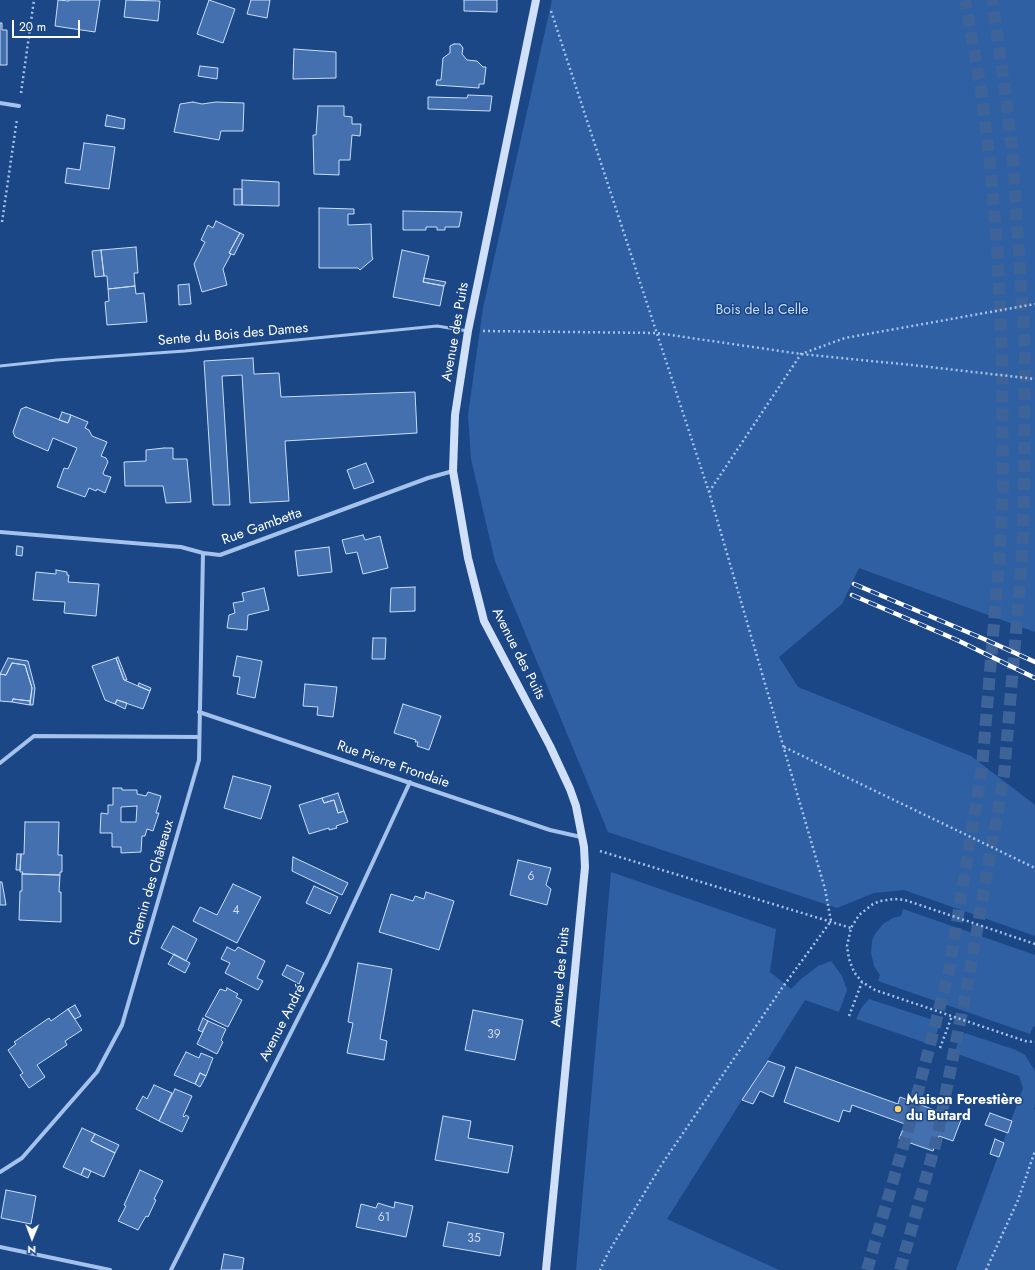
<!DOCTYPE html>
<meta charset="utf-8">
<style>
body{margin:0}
#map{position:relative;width:1035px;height:1270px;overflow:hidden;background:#1c4786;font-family:Jost,sans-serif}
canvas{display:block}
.north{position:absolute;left:12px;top:1218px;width:40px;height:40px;-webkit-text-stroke:3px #1c4786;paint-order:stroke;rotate:181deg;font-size:11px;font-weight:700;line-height:16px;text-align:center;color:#fff}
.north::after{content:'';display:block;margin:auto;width:14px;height:18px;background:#fff;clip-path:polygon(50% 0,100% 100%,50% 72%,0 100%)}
.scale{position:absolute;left:12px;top:20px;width:68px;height:18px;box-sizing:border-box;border:2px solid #fff;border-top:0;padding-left:5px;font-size:12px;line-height:14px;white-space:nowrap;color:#fff;-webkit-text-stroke:3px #1c4786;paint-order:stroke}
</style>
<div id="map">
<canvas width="1035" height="1270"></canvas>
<div class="north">N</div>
<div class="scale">20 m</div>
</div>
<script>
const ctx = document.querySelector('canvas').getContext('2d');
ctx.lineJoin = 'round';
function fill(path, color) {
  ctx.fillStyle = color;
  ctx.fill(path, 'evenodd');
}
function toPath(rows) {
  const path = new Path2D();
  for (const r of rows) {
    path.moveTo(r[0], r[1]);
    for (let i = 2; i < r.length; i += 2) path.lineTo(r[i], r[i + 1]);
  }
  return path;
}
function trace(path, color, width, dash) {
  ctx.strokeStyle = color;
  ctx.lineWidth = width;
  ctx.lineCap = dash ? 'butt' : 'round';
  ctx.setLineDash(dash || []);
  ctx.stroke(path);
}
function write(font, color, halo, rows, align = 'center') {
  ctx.font = font + ' Jost,sans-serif';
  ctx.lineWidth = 3;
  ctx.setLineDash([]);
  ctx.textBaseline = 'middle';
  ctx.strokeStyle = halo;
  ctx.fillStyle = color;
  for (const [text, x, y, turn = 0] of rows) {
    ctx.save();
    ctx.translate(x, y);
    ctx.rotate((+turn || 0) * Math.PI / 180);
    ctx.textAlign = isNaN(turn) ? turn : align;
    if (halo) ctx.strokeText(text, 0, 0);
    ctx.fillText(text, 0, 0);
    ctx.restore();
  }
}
const green = toPath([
 [552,0,1035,0,1035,632,859,568,842,604,779,657,798,687,971,756,1035,805,1035,936,904,890,874,893,837,908,608,832,495,561,471,459,468,415,483,308],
 [611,872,776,929,770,972,791,989,801,979,818,966,831,961,842,976,847,990,839,1012,805,1000,667,1219,779,1270,576,1270],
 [903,909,1035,955,1035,1026,1033,1027,1030,1034,878,981,880,975,874,966,871,953,872,941,875,934,883,924,893,918,901,916],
 [869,999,936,1021,938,1029,932,1045,856,1019,862,1007],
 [965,1033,1016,1050,1025,1055,1035,1071,1035,1105,1034,1109,1035,1110,1035,1270,956,1270,1023,1088,1019,1076,955,1053,957,1045]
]);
const building = toPath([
 [58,0,69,1,69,0,100,0,95,32,55,26,58,0],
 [126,0,160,1,158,21,124,17,126,0],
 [209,0,235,9,223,43,197,34,209,0],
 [251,0,270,0,267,18,247,14,251,0],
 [464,0,497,0,497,12,464,11,464,0],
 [0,23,2,23,2,30,7,30,7,65,0,65,0,23],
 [454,44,460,44,463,48,462,54,467,60,477,61,483,67,486,67,484,84,479,84,479,88,436,85,437,80,441,80,443,58,450,53,450,46,454,44],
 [294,49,336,52,336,78,293,79,294,49],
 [200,66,218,68,217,79,198,76,200,66],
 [468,95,492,96,490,111,428,109,428,97,467,98,468,95],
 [193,102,202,104,216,102,244,103,243,131,221,131,219,140,174,132,180,104,193,102],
 [318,106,344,106,344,116,352,117,352,124,361,124,360,136,352,135,350,160,339,160,339,175,314,174,313,135,316,135,318,106],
 [107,115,125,119,124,129,105,126,107,115],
 [84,143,115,147,109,189,65,183,67,168,80,170,84,143],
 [242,180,279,182,279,206,242,205,242,180],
 [234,189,242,189,242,205,234,205,234,189],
 [319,208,354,209,354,214,348,214,348,225,371,224,372,256,373,259,360,270,358,268,319,268,319,208],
 [403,211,462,212,459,227,445,227,445,230,437,230,437,227,426,227,426,230,403,230,403,211],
 [216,221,240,233,229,253,231,254,223,269,227,285,202,292,194,264,205,242,201,240,208,225,213,228,216,221],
 [240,233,244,235,234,255,229,253,240,233],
 [136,247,138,273,134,273,135,286,108,289,107,276,104,276,101,250,136,247],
 [101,250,104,276,95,277,92,251,101,250],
 [402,250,429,256,423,282,444,286,440,306,393,297,402,250],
 [424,278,446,282,444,286,423,282,424,278],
 [189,284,191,304,179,305,178,285,189,284],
 [135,286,136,294,144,293,147,322,107,325,105,302,109,301,108,289,135,286],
 [253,358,254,374,279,373,281,397,415,392,417,433,285,441,289,501,250,503,242,375,222,376,230,505,213,505,204,361,253,358],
 [26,407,68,423,71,415,88,422,85,428,89,430,92,436,107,442,101,456,106,458,108,462,103,473,104,475,111,477,105,493,97,489,96,491,89,488,85,497,57,487,64,468,68,469,77,448,53,438,48,451,15,437,13,432,21,409,26,407],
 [62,412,71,415,68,423,59,420,62,412],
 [164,448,173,448,173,459,187,459,191,502,166,503,163,486,125,486,124,462,146,461,146,450,164,448],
 [366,463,374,482,354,489,347,470,366,463],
 [363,535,365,540,380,536,388,568,363,574,357,552,346,554,342,540,363,535],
 [17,546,23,547,22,556,16,555,17,546],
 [329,547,332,572,298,576,295,551,329,547],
 [56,570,67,572,67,575,69,575,68,582,99,584,96,616,64,613,65,602,33,600,36,572,56,574,56,570],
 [415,587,415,611,390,612,391,588,415,587],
 [264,588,269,610,248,615,247,630,227,628,229,615,235,613,233,603,244,601,242,593,264,588],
 [373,638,386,638,385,659,372,659,373,638],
 [237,656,262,661,255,698,237,694,240,677,233,676,237,656],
 [118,657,127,680,124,680,116,658,118,657],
 [8,658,28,661,35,688,33,705,30,705,32,688,25,665,12,663,6,675,0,674,8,658],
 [116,658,124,680,150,691,143,709,117,700,115,704,105,700,92,666,116,658],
 [12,663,25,665,32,688,30,701,13,699,12,702,0,701,0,674,6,675,12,663],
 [139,683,151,688,150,691,138,686,139,683],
 [305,684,337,687,333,717,317,715,318,707,303,706,305,684],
 [13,699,30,701,30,705,12,702,13,699],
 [117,700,127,703,125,709,115,704,117,700],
 [403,704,441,716,429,750,417,746,418,742,415,742,416,740,394,733,403,704],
 [233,776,271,786,261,819,224,808,233,776],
 [113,788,122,788,122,790,137,790,137,794,146,796,148,792,161,796,156,813,159,813,153,831,147,829,145,836,142,836,141,852,121,853,121,847,112,847,112,833,100,833,101,813,108,814,108,805,113,805,113,788],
 [137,806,136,822,121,822,121,807,137,806],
 [338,793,344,811,338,813,334,800,324,803,322,798,338,793],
 [322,798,324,803,334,800,338,813,344,811,348,822,336,826,337,828,329,830,329,828,309,834,299,805,322,798],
 [25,822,59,822,58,855,62,855,62,872,60,872,60,875,22,874,23,872,20,872,21,854,24,854,25,822],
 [17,854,21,854,20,870,16,870,17,854],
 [293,857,348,883,342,895,292,871,293,857],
 [518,860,551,868,546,885,551,889,547,905,510,895,518,860],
 [22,874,60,875,59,892,61,892,61,922,19,920,20,891,22,891,22,874],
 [0,882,2,882,6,905,0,905,0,882],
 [233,884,261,897,237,943,193,921,200,907,217,915,233,884],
 [314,886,338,897,330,914,306,903,314,886],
 [426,892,454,901,439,950,379,932,391,894,413,901,415,896,424,899,426,892],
 [173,926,197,939,186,961,161,948,173,926],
 [227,947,235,951,238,947,265,961,257,978,263,981,258,990,225,973,230,963,221,959,227,947],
 [174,954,190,963,185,973,168,964,174,954],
 [358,963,392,969,380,1039,387,1041,384,1060,347,1053,353,1023,348,1022,358,963],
 [287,965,304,973,299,984,282,975,287,965],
 [227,988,238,994,236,997,242,1000,228,1027,205,1016,220,989,226,991,227,988],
 [75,1005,81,1016,75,1019,68,1009,75,1005],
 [68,1009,82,1030,65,1041,67,1045,37,1065,45,1077,29,1088,20,1075,23,1073,8,1050,16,1044,14,1042,49,1018,51,1021,68,1009],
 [473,1010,523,1020,515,1060,465,1050,473,1010],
 [203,1018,208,1021,202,1032,198,1030,203,1018],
 [208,1021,226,1029,221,1040,223,1042,217,1054,197,1044,208,1021],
 [186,1052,199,1058,201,1053,213,1058,206,1076,200,1073,195,1084,174,1075,186,1052],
 [768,1061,785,1067,773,1097,760,1091,753,1104,742,1100,768,1061],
 [796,1067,898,1104,900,1097,961,1120,953,1141,939,1136,933,1151,899,1139,905,1124,852,1105,850,1112,843,1110,839,1122,784,1102,796,1067],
 [200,1073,206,1076,200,1087,195,1084,200,1073],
 [154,1085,172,1093,159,1121,136,1109,143,1096,147,1099,154,1085],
 [175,1089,192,1096,183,1116,184,1117,186,1115,189,1117,182,1132,159,1121,175,1089],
 [990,1113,1012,1121,1008,1133,985,1125,990,1113],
 [443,1116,471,1121,468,1138,513,1146,508,1173,435,1160,443,1116],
 [82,1128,95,1134,91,1141,115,1153,104,1177,84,1168,81,1175,63,1167,82,1128],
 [95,1134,119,1145,115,1153,91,1141,95,1134],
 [995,1139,1004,1143,999,1157,990,1154,995,1139],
 [84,1168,91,1171,88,1178,81,1175,84,1168],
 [140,1170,163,1181,154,1199,156,1200,148,1217,146,1216,138,1230,118,1221,126,1206,124,1205,140,1170],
 [6,1190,36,1196,31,1224,1,1218,6,1190],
 [395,1202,413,1206,406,1237,356,1227,361,1204,376,1208,378,1203,394,1208,395,1202],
 [448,1222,504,1233,500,1256,443,1246,448,1222],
 [224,1254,244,1258,242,1270,221,1270,224,1254]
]);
const highwayTunnel = toPath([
 [867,1270,908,1130,949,971,982,768,999,563,1003,493,1002,352,997,245,990,163,981,89,965,0],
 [900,1270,936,1142,968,982,1004,775,1022,560,1024,492,1025,351,1013,160,1005,89,992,0]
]);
const path = toPath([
 [551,11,709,492,825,889,831,921,782,988,662,1164,608,1253,600,1270],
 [21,93,34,0],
 [2,222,17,119],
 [483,331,657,333,801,354,912,365,1035,379],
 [709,492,801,354,845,338,1035,304],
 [784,747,1035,868],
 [600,851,851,928],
 [1035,944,905,900,894,899,880,901,873,904,859,915,851,928,847,946,849,959,854,972,862,982,875,990,1025,1041,1035,1042],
 [849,1016,862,982],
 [940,1048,952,1016],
 [986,1270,1018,1200,1035,1151]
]);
const lane = toPath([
 [0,366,57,360,185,351,437,326,468,331]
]);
const street = toPath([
 [0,103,19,106],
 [0,532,181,547,203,553,220,555,428,478,453,471],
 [199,712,550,830,581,837],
 [0,763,34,736,199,737],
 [0,1172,22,1158,97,1072,122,1025,199,760,203,553],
 [0,1247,110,1270],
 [171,1270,327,961,410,782]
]);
const secondary = toPath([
 [536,0,468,331,455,415,453,471,468,558,484,621,550,746,570,789,576,806,584,847,585,867,546,1270]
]);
const rail = toPath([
 [854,584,984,639,1035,662],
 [852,595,957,640,1035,678]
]);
const markers = [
 [898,1109,4,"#fcd461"]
];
const numberNames = [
 ["6",531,877],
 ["4",236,911],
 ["39",494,1035],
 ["61",384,1218],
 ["35",474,1239]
];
const parkNames = [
 ["Bois de la Celle",762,311]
];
const streetNames = [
 ["Avenue des Puits",456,332,-80],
 ["Sente du Bois des Dames",233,335,-5],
 ["Rue Gambetta",262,527,-20],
 ["Avenue des Puits",518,654,63],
 ["Rue Pierre Frondaie",393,765,19],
 ["Chemin des Châteaux",152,883,-74],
 ["Avenue des Puits",561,977,-85],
 ["Avenue André",283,1023,-63]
];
const poiNames = [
 ["Maison Forestière",906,1101],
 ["du Butard",906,1117]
];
fill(green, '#2f60a4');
fill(building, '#4470af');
trace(building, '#c9ddf8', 1);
trace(highwayTunnel, '#3e6398', 12, [12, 6]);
trace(path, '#a4c2eb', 2.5, [2, 3]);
trace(lane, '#a4c2eb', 3);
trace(street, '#a4c2eb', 4);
trace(secondary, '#d0e0f8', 8);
trace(rail, '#fff', 4.5);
trace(rail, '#1c4786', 3, [9]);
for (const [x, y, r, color] of markers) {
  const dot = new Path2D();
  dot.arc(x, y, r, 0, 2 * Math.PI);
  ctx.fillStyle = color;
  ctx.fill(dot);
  trace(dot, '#1c4786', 1.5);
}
write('12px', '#d0dbeb', null, numberNames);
write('14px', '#c9ddf8', '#1c4786', parkNames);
write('14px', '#fff', '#1c4786', streetNames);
write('bold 14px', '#fff', '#1c4786', poiNames, 'left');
</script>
